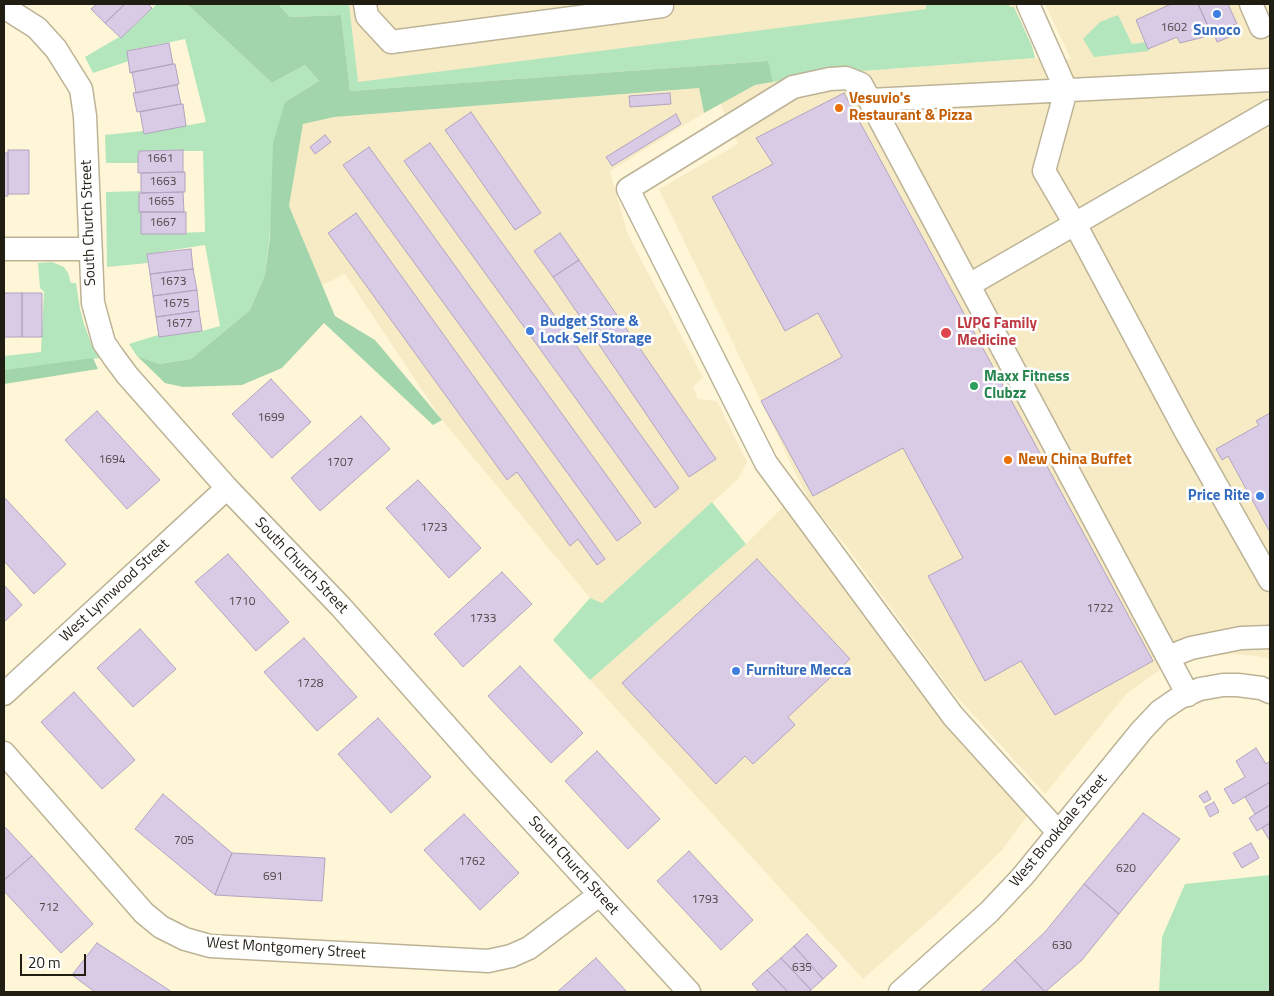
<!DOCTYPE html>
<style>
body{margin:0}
#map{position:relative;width:1274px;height:996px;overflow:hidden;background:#fff6d7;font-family:"Titillium Web",sans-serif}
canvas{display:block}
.frame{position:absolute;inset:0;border:5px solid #201d12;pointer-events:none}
.scale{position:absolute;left:20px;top:954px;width:66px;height:22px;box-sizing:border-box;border:2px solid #201d12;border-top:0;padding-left:6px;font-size:15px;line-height:18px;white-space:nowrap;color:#201d12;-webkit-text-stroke:4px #fff;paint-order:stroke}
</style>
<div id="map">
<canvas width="1274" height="996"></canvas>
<div class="frame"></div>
<div class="scale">20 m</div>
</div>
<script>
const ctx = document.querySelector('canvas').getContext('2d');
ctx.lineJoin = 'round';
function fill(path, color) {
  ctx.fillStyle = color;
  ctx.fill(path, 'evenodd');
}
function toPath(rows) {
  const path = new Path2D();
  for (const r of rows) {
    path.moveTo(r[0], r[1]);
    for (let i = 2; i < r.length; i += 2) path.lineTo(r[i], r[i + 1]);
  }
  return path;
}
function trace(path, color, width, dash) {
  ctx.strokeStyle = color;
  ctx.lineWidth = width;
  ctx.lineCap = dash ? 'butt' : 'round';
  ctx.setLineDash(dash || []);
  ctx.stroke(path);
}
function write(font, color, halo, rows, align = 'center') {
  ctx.font = font + ' "Titillium Web",sans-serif';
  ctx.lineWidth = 5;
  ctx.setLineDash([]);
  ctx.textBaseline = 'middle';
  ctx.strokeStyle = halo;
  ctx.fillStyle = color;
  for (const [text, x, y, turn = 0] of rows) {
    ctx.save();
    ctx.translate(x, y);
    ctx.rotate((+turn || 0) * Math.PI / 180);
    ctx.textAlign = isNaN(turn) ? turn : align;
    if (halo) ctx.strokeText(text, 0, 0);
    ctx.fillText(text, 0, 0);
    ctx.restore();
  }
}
const built = toPath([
 [339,4,1013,4,1032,46,350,91],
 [1045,4,1270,4,1270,659,1256,656,1233,654,1211,656,1161,669,1127,693,1045,794,950,689,846,546,808,499,659,189,738,144,720,103,755,85,823,74,1035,58,1071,59],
 [699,88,704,113,610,171,628,235,703,377,693,387,698,399,717,401,747,462,738,479,602,603,590,598,442,420,345,274,322,285,289,206,303,124,334,117],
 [787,503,943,711,1027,816,1003,849,940,911,863,979,590,680,746,544]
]);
const green = toPath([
 [157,4,187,4,272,83,305,65,319,81,285,102,265,275,250,310,191,359,159,364,137,356,129,344,158,335,159,337,202,331,220,326,205,245,147,254,148,263,107,267,106,192,141,191,139,193,139,212,141,212,141,234,205,232,203,151,140,151,138,155,138,163,106,163,105,135,143,131,144,133,206,122,185,39,127,51,129,61,93,73,85,57,119,37,121,38],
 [278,4,349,4,358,82,926,9,926,4,1008,4,1010,7,1014,7,1032,46,1035,58,823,74,773,82,767,61,350,91,341,15,290,17],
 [1118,15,1132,44,1146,42,1149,51,1094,57,1083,39,1100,22],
 [52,262,64,267,68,273,71,283,76,283,80,309,84,324,91,343,100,358,4,370,4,356,41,352,44,292,40,288,38,263],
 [712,502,746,544,590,680,553,640,590,598,602,603],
 [1270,875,1270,992,1159,992,1162,937,1185,884]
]);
const forest = toPath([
 [187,4,278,4,290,17,341,15,350,91,768,61,773,82,755,85,704,113,699,88,334,117,303,124,289,206,335,316,375,340,442,420,433,425,324,323,282,368,242,385,183,387,165,383,137,356,159,364,191,359,250,310,265,275,270,236,273,143,285,102,319,81,305,65,272,83],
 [93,358,98,369,4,384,4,370]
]);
const building = toPath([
 [97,4,125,4,105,23,91,9,97,4],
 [125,4,148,4,152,8,121,38,105,23,125,4],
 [1171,4,1198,4,1212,35,1180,43,1177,37,1148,49,1136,20,1171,4],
 [1198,4,1228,4,1237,24,1233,25,1237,34,1217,42,1214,34,1212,35,1198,4],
 [169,43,173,64,130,73,127,51,169,43],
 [173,64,175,64,179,84,136,93,132,72,173,64],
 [177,85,181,104,137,112,133,93,177,85],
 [670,93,671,104,630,107,629,96,670,93],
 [844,93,1153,661,1055,715,1021,661,985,681,928,576,963,558,903,448,813,496,761,401,842,357,818,313,785,331,712,197,773,164,756,138,844,93],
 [181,104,183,104,186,126,144,134,140,112,181,104],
 [471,112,541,213,515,230,445,130,471,112],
 [676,114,681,124,612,166,606,157,676,114],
 [325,135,331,142,315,154,310,147,325,135],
 [430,143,679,488,655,508,404,161,430,143],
 [369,147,641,523,617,541,343,165,369,147],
 [8,150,29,150,29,194,8,194,8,150],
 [183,150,183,172,138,173,138,154,139,154,139,151,183,150],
 [4,153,8,153,8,196,4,196,4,153],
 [183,172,185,172,185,192,141,193,141,173,183,172],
 [183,192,184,212,139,212,139,193,183,192],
 [141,212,186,212,186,234,141,234,141,212],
 [356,213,605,559,597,565,578,539,570,546,517,472,507,480,328,233,356,213],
 [560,233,579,260,553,277,534,251,560,233],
 [191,249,193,269,150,274,147,254,191,249],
 [579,260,716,459,689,477,553,277,579,260],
 [193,269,197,290,153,296,150,274,193,269],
 [197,290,199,311,156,317,153,296,197,290],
 [4,293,22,293,22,337,4,337,4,293],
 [22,293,42,293,42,337,22,337,22,293],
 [199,311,202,331,159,337,156,317,199,311],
 [271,379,311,422,272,458,232,414,271,379],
 [97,411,160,480,127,509,65,440,97,411],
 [1270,413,1270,532,1228,456,1222,460,1216,449,1259,425,1256,421,1270,413],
 [361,416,390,449,320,511,291,478,361,416],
 [418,480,481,548,449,578,386,508,418,480],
 [4,497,66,564,34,594,4,561,4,497],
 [228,554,289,622,256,651,195,582,228,554],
 [757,559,850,659,788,717,795,725,753,764,745,756,716,784,622,683,757,559],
 [502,572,532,604,463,667,434,634,502,572],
 [4,585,22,605,4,622,4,585],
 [140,629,176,669,133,707,97,668,140,629],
 [304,638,357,697,317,731,264,672,304,638],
 [520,666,583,733,551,763,488,696,520,666],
 [74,692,135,760,102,789,41,722,74,692],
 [378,718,431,777,391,813,338,754,378,718],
 [1256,748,1266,764,1270,761,1270,782,1233,804,1224,789,1245,777,1236,761,1256,748],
 [597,751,660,819,628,849,565,781,597,751],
 [1270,782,1270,805,1255,814,1245,797,1270,782],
 [1207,791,1211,799,1204,803,1199,796,1207,791],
 [163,794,232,853,215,895,135,829,163,794],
 [1214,802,1219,812,1210,817,1205,807,1214,802],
 [1270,805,1270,823,1257,831,1249,818,1270,805],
 [1143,813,1180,839,1119,914,1084,884,1143,813],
 [464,814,519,873,480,910,424,850,464,814],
 [1270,823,1270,841,1262,828,1270,823],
 [4,826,32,856,4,880,4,826],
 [1251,843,1259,858,1242,868,1233,853,1251,843],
 [689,851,753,920,721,950,657,881,689,851],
 [232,853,325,858,322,901,215,895,232,853],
 [32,856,93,924,61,953,4,891,4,880,32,856],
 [1084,884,1119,914,1082,960,1045,992,1015,960,1045,932,1084,884],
 [807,934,837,966,823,979,794,946,807,934],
 [97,943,172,992,95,992,72,975,97,943],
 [794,946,823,979,811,990,781,958,794,946],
 [596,958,627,992,557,992,596,958],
 [781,958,811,990,808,992,788,992,767,970,781,958],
 [1015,960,1045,992,980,992,986,987,1015,960],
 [767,970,788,992,759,992,752,984,767,970]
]);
const minor = toPath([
 [365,4,367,16,391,42,662,6],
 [1028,4,1066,90,1044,171,1075,224,1185,430,1270,580],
 [1251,4,1261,27],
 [4,7,37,28,56,49,81,89,85,116,93,303,104,343,113,356,127,375,227,488,341,607,482,766,689,992],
 [870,100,1270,80],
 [4,249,89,249],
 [969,285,1270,111],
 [1168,657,1191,648,1241,638,1270,637],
 [4,694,227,488],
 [4,753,144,913,161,927,185,939,210,946,488,961,511,956,529,948,599,895],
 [1058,832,953,716,766,463,628,189,793,87,830,79,846,78,861,84,1188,695],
 [900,992,989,912,1023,876,1142,730,1160,711,1179,698,1200,689,1223,685,1238,685,1261,688,1270,692]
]);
const markers = [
 [1217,14,5,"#3f7fe0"],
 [839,108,5,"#e8710a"],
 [530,331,5,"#3f7fe0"],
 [946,333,6,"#e0444e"],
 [974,386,5,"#2e9e5b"],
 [1008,460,5,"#e8710a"],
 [1260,496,5,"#3f7fe0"],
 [736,671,5,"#3f7fe0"]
];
const numberNames = [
 ["1602",1174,28],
 ["1661",160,159],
 ["1663",163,182],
 ["1665",161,202],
 ["1667",163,223],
 ["1673",173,282],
 ["1675",176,304],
 ["1677",179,324],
 ["1699",271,418],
 ["1694",112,460],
 ["1707",340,463],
 ["1723",434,528],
 ["1710",242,602],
 ["1722",1100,609],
 ["1733",483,619],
 ["1728",310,684],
 ["705",184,841],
 ["1762",472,862],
 ["620",1126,869],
 ["691",273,877],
 ["1793",705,900],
 ["712",49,908],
 ["630",1062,946],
 ["635",802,968]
];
const shopNames = [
 ["Sunoco",1217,31,"center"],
 ["Budget Store &",540,322],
 ["Lock Self Storage",540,339],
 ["Price Rite",1250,496,"right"],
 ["Furniture Mecca",746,671]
];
const foodNames = [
 ["Vesuvio's",849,99],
 ["Restaurant & Pizza",849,116],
 ["New China Buffet",1018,460]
];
const streetNames = [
 ["South Church Street",89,223,-92],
 ["South Church Street",301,566,46],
 ["West Lynnwood Street",115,591,-43],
 ["West Brookdale Street",1059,831,-50],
 ["South Church Street",573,866,48],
 ["West Montgomery Street",286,949,4]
];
const healthNames = [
 ["LVPG Family",957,324],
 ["Medicine",957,341]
];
const leisureNames = [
 ["Maxx Fitness",984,377],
 ["Clubzz",984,394]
];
fill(built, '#f7ebc5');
fill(green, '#b4e6bd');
fill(forest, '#a2d5ab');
fill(building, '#d9cae6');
trace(building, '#b2a4bf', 1);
trace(minor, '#bcb396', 25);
trace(minor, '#fff', 22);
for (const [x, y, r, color] of markers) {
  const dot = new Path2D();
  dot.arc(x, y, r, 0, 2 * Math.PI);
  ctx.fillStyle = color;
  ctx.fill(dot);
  trace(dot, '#fff', 2);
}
write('12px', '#4e4847', null, numberNames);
write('bold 15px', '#366cbe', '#fff', shopNames, 'left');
write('bold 15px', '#c56008', '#fff', foodNames, 'left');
write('15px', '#201d12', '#fff', streetNames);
write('bold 15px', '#be3a42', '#fff', healthNames, 'left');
write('bold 15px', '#27864d', '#fff', leisureNames, 'left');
</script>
